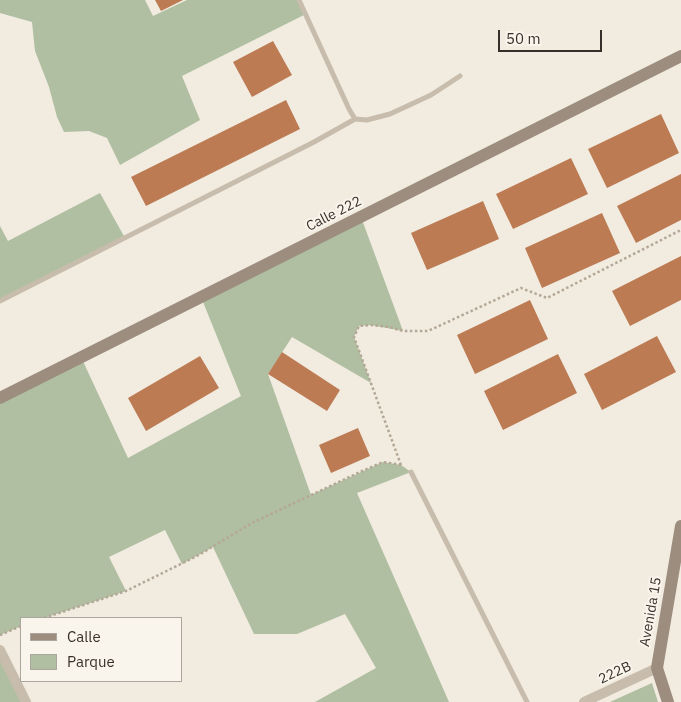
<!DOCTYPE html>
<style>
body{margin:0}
#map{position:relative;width:681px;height:702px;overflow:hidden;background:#f1ebe0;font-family:"IBM Plex Sans",sans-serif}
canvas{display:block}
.legend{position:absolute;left:20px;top:617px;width:162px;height:65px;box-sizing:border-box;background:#f9f5ec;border:1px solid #aba69e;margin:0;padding:6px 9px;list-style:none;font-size:15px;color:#37302a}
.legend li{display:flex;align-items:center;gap:10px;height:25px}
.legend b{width:25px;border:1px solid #aba69e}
.scale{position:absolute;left:498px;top:30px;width:104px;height:22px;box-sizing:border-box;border:2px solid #37302a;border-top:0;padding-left:6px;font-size:15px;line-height:18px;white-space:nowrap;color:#37302a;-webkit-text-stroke:4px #f9f5ec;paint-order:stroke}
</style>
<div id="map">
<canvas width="681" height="702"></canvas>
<ul class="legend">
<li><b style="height:6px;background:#9c8d7e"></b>Calle</li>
<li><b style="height:14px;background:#b0bfa1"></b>Parque</li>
</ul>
<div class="scale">50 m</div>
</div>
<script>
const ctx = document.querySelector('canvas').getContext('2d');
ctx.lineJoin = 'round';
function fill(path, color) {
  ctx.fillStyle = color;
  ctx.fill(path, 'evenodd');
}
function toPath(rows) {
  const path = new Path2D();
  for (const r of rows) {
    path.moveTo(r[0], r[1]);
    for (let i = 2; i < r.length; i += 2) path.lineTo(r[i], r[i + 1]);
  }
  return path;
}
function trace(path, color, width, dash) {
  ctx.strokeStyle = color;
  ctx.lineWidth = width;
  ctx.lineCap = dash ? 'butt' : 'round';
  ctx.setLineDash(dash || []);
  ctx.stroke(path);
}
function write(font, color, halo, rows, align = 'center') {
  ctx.font = font + ' "IBM Plex Sans",sans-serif';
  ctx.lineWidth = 4;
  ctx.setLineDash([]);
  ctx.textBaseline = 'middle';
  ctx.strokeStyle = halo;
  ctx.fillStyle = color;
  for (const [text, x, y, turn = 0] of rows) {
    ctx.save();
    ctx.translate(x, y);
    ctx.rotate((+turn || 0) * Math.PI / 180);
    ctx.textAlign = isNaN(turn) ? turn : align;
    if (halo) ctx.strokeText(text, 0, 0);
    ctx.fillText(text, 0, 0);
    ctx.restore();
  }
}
const green = toPath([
 [0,0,145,0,153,16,187,0,299,0,306,14,182,76,200,120,120,165,107,138,89,131,64,132,57,117,49,87,35,51,32,22,0,13],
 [100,193,125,238,0,299,0,226,8,241],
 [361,217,403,331,371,325,359,326,354,337,371,383,292,337,268,374,311,495,383,462,401,465,411,472,357,493,449,702,315,702,376,668,345,614,297,634,254,634,213,547,182,564,165,530,109,557,126,591,44,618,21,618,21,626,0,635,0,398,81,357,128,458,241,396,201,297],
 [0,650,26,702,0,702],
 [652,683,658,702,610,702]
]);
const building = toPath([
 [155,0,183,0,161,11],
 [273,41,292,75,252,97,233,62],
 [286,100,300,129,146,206,131,177],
 [661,114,679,153,607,188,588,149],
 [571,158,588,194,513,229,496,194],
 [681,174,681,220,636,243,617,206],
 [483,201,499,239,427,270,411,233],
 [602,213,620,253,542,288,525,248],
 [681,256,681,300,630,326,612,291],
 [530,300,548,339,475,374,457,335],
 [657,336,676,372,602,410,584,374],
 [282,352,340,390,327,411,268,374],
 [558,354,577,393,503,430,484,391],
 [200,356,219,388,146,431,128,398],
 [358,428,370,456,331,473,319,445]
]);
const path = toPath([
 [401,465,354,337,359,326,371,325,389,327,403,331,428,331,521,288,547,298,681,230],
 [44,618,126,591,197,556,252,523,362,471,383,462,402,465],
 [0,635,21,626]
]);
const lane = toPath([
 [299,0,349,109,355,119,367,120,390,114,431,95,460,76],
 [0,301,314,142,355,119],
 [411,472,527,702]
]);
const street = toPath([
 [0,650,26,702],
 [584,702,657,668]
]);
const secondary = toPath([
 [0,398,681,56],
 [668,702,657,668,681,526]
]);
const streetNames = [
 ["Calle 222",334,214,-27],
 ["Avenida 15",651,612,-80],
 ["222B",615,673,-25]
];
fill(green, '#b0bfa1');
fill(building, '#bc7b53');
trace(path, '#b4a796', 2.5, [2.5, 2.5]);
trace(lane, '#c8bdac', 5);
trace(street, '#c8bdac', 10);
trace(secondary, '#9c8d7e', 12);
write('14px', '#37302a', '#f9f5ec', streetNames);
</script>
